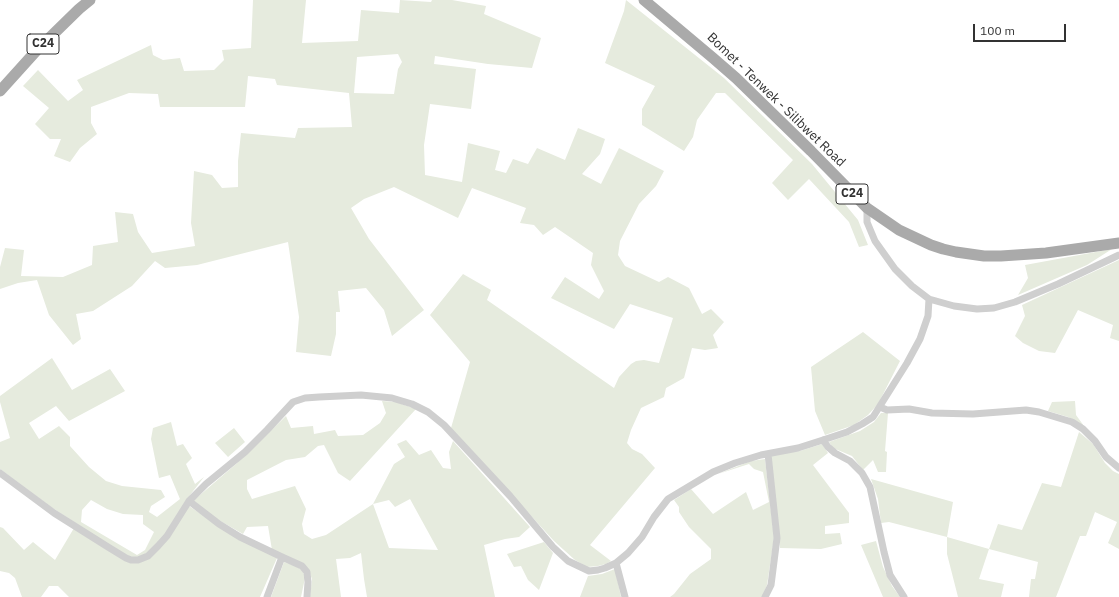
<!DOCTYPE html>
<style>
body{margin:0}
#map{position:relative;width:1119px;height:597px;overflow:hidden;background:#fff;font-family:"IBM Plex Sans",sans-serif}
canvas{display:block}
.scale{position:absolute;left:973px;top:24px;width:93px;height:18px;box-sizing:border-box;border:2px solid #323232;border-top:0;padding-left:5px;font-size:12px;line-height:14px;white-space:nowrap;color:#323232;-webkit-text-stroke:3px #fff;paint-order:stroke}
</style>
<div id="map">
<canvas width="1119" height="597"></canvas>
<div class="scale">100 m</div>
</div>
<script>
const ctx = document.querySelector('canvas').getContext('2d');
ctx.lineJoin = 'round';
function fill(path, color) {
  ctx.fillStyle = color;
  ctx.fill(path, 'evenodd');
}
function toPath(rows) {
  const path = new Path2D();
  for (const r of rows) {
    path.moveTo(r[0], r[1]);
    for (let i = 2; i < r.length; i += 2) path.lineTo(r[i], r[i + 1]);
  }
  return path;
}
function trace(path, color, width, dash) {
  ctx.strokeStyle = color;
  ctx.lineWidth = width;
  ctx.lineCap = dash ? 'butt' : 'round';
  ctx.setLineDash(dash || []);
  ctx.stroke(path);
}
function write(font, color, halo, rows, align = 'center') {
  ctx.font = font + ' "IBM Plex Sans",sans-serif';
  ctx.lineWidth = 4;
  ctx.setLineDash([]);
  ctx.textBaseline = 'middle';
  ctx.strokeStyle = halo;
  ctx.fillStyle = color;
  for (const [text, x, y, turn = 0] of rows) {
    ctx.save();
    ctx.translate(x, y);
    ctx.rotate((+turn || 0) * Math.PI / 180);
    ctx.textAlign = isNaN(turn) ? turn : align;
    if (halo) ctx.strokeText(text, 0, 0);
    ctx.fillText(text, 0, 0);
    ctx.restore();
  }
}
const green = toPath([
 [253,0,306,0,302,43,358,41,361,10,399,13,400,0,431,2,432,0,452,0,486,6,484,14,541,38,532,68,488,64,435,56,434,64,476,69,471,109,430,104,424,145,425,175,462,182,468,143,500,151,495,170,506,173,513,159,528,164,537,148,565,160,578,128,605,139,600,154,582,174,601,184,619,148,664,171,656,186,639,204,620,241,618,255,625,266,659,282,668,277,689,288,702,314,711,309,724,322,713,335,718,348,705,350,692,348,684,378,666,388,664,397,641,408,631,430,627,443,632,449,642,454,655,468,590,545,611,561,606,564,598,566,587,567,575,560,554,541,451,428,470,362,430,315,463,274,491,290,487,300,614,388,619,377,631,364,636,361,644,360,659,363,673,318,630,304,614,329,551,298,565,277,599,299,604,291,591,265,593,253,555,227,543,235,534,225,520,223,526,208,472,188,458,218,394,187,364,199,351,208,369,239,424,310,392,336,384,310,366,288,338,291,340,312,336,312,336,334,331,356,296,352,299,317,288,242,197,265,165,268,155,261,132,286,93,311,76,314,81,339,73,345,49,315,37,280,18,283,0,289,0,267,5,248,24,250,21,276,63,277,92,265,93,246,118,242,115,212,133,214,138,232,152,253,195,246,191,223,194,171,212,175,222,188,238,187,238,161,241,133,295,138,298,128,352,127,349,93,277,85,275,79,248,76,245,107,160,107,158,94,129,93,91,107,91,123,97,134,80,148,70,162,54,156,61,139,50,139,35,124,49,108,23,86,38,70,68,101,83,90,77,80,151,45,153,55,163,60,180,58,184,71,214,70,224,60,222,50,251,48],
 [398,54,402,62,398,69,394,94,354,93,357,57],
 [626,0,724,78,812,164,858,220,868,245,859,247,849,222,809,179,788,200,772,183,793,160,725,93,716,93,697,120,693,137,684,151,642,125,642,109,655,86,605,63,624,11],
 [1112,249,1087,265,1018,295,1028,278,1025,265],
 [1119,260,1119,341,1110,338,1113,325,1078,310,1055,353,1039,351,1023,343,1015,336,1025,316,1022,305],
 [863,332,900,361,878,404,868,415,854,425,825,435,815,411,811,367],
 [52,358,72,390,110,369,125,391,69,421,56,406,29,423,39,439,59,426,70,437,70,446,89,467,106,481,122,486,161,490,165,497,151,506,149,512,157,517,180,499,170,475,159,478,151,439,153,428,171,422,177,446,183,444,192,458,186,464,195,484,204,477,187,499,168,531,152,549,141,557,134,558,122,553,51,507,0,469,0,442,10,438,0,402,0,396],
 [91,500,107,509,123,514,143,515,143,524,154,532,145,550,137,555,81,522,82,510],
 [382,401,396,402,416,409,350,481,338,473,324,445,318,446,305,457,286,460,247,480,247,489,252,499,295,486,306,509,302,524,304,534,312,539,326,535,373,504,394,464,405,457,397,444,406,440,419,455,431,450,443,468,451,469,449,452,453,441,530,527,519,537,505,539,484,545,495,597,367,597,364,579,361,553,350,558,336,559,341,597,310,597,312,579,309,571,272,550,268,526,247,527,243,534,217,519,193,501,236,464,286,416,291,428,313,426,314,434,335,430,338,436,363,435,380,423,386,413],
 [410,499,438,550,389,548,373,504,389,500,395,507],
 [1075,401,1076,415,1084,426,1068,417,1048,411,1052,402],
 [881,413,888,413,885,451,887,452,886,472,878,472,873,460,863,470,852,456,833,448,829,442,860,431,874,422],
 [234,428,245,442,228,457,215,443],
 [1079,432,1093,444,1105,463,1113,471,1119,474,1119,549,1108,543,1117,522,1095,512,1086,536,1080,536,1056,597,1029,597,1031,579,1035,579,1038,562,989,549,979,579,1004,584,1001,597,958,597,947,554,947,537,889,522,881,523,878,499,871,479,953,502,947,537,989,549,998,524,1022,530,1042,483,1061,487],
 [822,444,828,453,813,465,849,513,849,523,825,526,825,534,840,533,842,544,821,549,780,548,779,528,770,455,800,451],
 [765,459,774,538,767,585,762,597,670,597,674,594,690,574,711,559,711,549,689,527,679,512,679,507,674,500,691,489,713,514,746,492,753,510,769,502,763,472,754,469,749,464,718,474,751,461],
 [189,506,210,520,277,558,260,597,69,597,58,586,49,586,41,597,22,597,15,578,9,573,0,571,0,527,3,528,24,550,33,542,55,560,74,528,141,562],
 [876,541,883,567,892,586,900,597,883,597,861,545],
 [544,542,553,553,539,590,528,580,521,566,514,567,507,554],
 [284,562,296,566,303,571,305,578,301,597,271,597],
 [615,569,621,597,580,597,588,576,602,574]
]);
const street = toPath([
 [867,208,867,222,875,241,895,269,912,286,929,299,954,306,977,309,994,308,1015,302,1058,284,1119,255],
 [880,407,887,410,909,409,932,413,973,414,1026,410,1039,412,1072,422,1083,429,1095,441,1106,457,1119,468],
 [823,440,828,447,835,453,850,461,862,473,870,487,884,552,890,575,904,597],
 [0,473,54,513,108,547,126,558,131,560,138,560,148,556,158,546,167,536,189,501,206,484,245,452,267,430,293,402,305,398,319,397,361,395,392,398,412,404,428,412,444,425,510,496,553,547,568,561,589,571,598,570,605,568,616,563,628,553,642,537,654,517,668,499,713,472,735,463,761,455,798,448,823,440,847,432,862,424,873,417,907,363,920,339,928,316,929,299],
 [189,501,219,524,240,537,282,557,302,566,307,572,308,582,307,597],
 [616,563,625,597],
 [267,597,282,557],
 [765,597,771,585,777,538,768,454]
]);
const primary = toPath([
 [644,0,713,58,736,78,811,151,867,208,899,230,931,245,943,249,956,252,984,256,1001,256,1046,253,1119,243],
 [0,91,37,50,79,9,90,0]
]);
const shields = [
 [43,44,32],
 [852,194,32]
];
const shieldNames = [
 ["C24",43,44],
 ["C24",852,194]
];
const streetNames = [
 ["Bomet - Tenwek - Silibwet Road",776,100,44]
];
fill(green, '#e6ebde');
trace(street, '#cfcfcf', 7);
trace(primary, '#aaa', 11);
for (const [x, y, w] of shields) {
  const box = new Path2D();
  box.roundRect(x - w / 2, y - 10, w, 20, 3);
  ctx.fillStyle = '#fff';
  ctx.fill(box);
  trace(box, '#323232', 1);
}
write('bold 12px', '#323232', null, shieldNames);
write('13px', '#323232', '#fff', streetNames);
</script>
